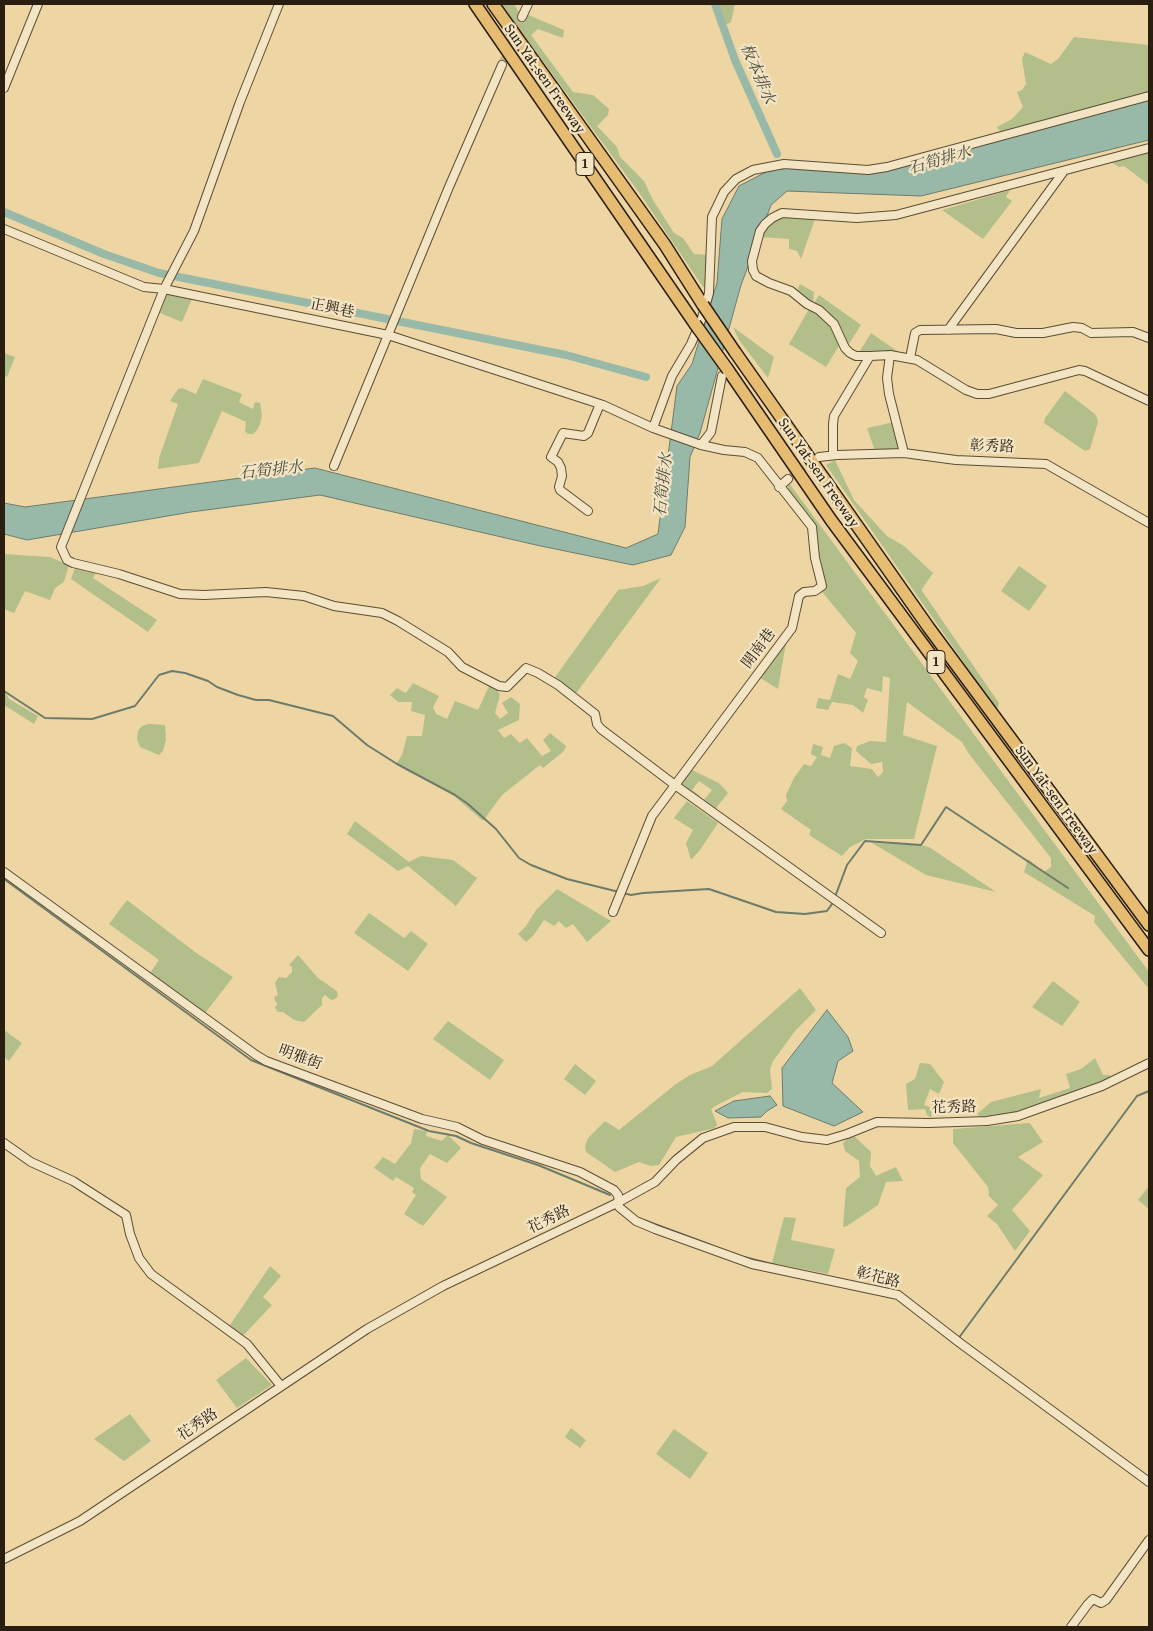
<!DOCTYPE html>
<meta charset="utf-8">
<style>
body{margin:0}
#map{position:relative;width:1153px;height:1631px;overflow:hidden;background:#edd6a4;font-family:"Gentium Book Plus",serif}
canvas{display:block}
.frame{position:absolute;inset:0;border:5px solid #2a1e10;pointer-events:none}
</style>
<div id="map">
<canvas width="1153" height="1631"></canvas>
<div class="frame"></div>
</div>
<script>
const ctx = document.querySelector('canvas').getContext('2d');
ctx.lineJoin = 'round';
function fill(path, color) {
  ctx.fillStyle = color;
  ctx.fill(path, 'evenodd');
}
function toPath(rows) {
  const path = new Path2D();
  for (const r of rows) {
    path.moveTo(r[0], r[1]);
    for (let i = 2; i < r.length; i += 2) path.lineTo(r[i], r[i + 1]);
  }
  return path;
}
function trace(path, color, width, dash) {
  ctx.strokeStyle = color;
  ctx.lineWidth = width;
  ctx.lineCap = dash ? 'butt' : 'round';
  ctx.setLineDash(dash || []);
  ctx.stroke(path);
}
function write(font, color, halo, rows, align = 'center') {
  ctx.font = font + ' "Gentium Book Plus","Noto Serif TC",serif';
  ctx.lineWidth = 4.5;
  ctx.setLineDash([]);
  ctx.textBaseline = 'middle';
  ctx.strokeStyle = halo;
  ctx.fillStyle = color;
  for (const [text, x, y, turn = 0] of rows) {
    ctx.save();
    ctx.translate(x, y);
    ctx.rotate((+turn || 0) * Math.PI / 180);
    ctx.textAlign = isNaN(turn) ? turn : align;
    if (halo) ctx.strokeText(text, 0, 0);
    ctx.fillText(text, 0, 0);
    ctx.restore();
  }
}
const green = toPath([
 [501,4,514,4,522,17,526,14,564,30,563,38,538,29,531,35,573,92,593,95,609,109,608,115,597,126,617,147,620,157,644,181,653,200,674,233,683,238,694,254,707,255,707,288,703,287,640,194],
 [719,4,735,4,731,22,725,25],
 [1074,37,1149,45,1149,93,1002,134,997,127,1012,119,1023,107,1017,92,1022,90,1026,84,1022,59,1025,52,1051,64,1058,59],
 [1149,152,1149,185,1124,166,1119,167,1111,162],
 [1010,190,1006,197,1012,201,983,239,942,210],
 [782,216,815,219,801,259,797,251,789,249,789,239,760,237,768,224],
 [800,284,814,292,813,302,800,296,798,288],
 [167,294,192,299,182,322,160,313],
 [819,295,861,325,847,347,836,322,829,314,814,303],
 [809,309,815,311,833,327,839,346,826,367,789,344],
 [733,327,774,357,768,378,739,340],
 [871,333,900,353,858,354],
 [4,353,15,357,7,377,4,375],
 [203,379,242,394,239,402,253,409,255,402,260,403,262,416,260,424,257,430,253,434,248,434,245,431,246,422,222,411,199,463,158,469,159,458,178,404,170,401,178,389,182,388,196,394],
 [1065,391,1095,414,1097,418,1098,422,1090,449,1085,451,1044,423,1045,418],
 [894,422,901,448,875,451,867,428],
 [835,460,854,500,887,536,904,546,933,573,922,589,922,591,999,703,997,710,826,465],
 [789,483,1149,972,1149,989,1094,922,1095,916,1024,872,1028,859,1044,872,1051,867,1051,858,969,754,962,742,907,702,903,735,937,746,914,839,866,839,850,847,842,856,809,835,811,830,781,809,787,801,786,795,794,778,804,764,811,766,817,757,811,754,813,744,823,747,821,755,830,758,834,746,844,743,852,748,850,766,872,769,878,777,883,772,882,762,871,764,856,751,857,746,870,741,886,742,890,678,883,676,882,692,867,688,864,697,868,700,863,713,853,705,832,702,828,710,816,708,818,698,830,700,838,674,850,679,858,661,850,653,856,633,823,593,816,569,812,527,787,493],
 [4,554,50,557,69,565,64,582,55,588,50,600,25,591,14,613,4,609],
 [1019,566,1047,586,1029,611,1001,591],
 [75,567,96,573,93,578,157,620,148,632,71,579],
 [661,578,574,696,553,680,618,590,643,586],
 [785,640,786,643,778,689,757,676],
 [413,683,439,696,433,707,436,714,447,719,455,701,478,710,490,684,497,689,500,695,495,713,500,719,508,713,502,703,511,697,520,704,519,720,498,730,504,738,511,734,520,743,527,738,542,756,551,751,543,740,550,733,566,746,564,751,543,768,540,765,502,795,483,821,446,789,396,764,402,755,407,736,422,736,425,715,411,711,412,702,398,702,390,695,397,688,406,693],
 [4,690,9,699,38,716,34,724,4,705],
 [149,724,165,725,166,740,163,751,159,755,140,747,137,739,138,731,142,726],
 [690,769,719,783,728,793,713,812,701,803,712,790,699,781,692,790,700,796,697,800,679,783],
 [687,801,718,823,700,850,691,860,686,843,693,830,674,818],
 [355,821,409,862,421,856,453,860,477,878,456,906,408,866,398,871,347,834],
 [872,843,919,845,929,847,996,892,926,875],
 [557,889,611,921,587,942,573,924,566,928,559,921,554,926,544,920,533,936,526,942,518,934,526,926,536,910],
 [127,900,195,952,233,977,203,1016,148,976,159,960,109,924],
 [369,913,404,938,411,931,428,944,408,971,354,933],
 [298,955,318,978,337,991,338,996,335,999,331,1000,325,995,322,998,322,1005,304,1022,294,1020,283,1012,278,1012,275,1008,278,1002,276,1003,274,997,278,995,275,983,279,977,286,978,292,972,292,967,289,965],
 [1053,981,1080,1002,1062,1026,1032,1007],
 [800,988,816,1010,795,1031,773,1061,770,1069,772,1089,767,1093,743,1092,717,1105,711,1109,717,1124,715,1128,676,1137,659,1165,651,1166,639,1162,615,1172,586,1152,585,1146,588,1138,605,1121,619,1130,676,1084,690,1075,712,1066],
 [448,1021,504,1060,490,1080,433,1039],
 [4,1030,22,1043,9,1061,4,1057],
 [1095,1058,1103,1075,1110,1075,1110,1080,1024,1111,984,1119,977,1114,991,1102,1041,1089,1039,1098,1070,1088,1066,1074,1081,1069],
 [920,1063,930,1064,944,1082,939,1094,930,1089,924,1105,932,1108,931,1118,927,1115,925,1109,908,1110,906,1084,915,1079],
 [575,1064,596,1081,585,1095,564,1079],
 [1030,1123,1043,1142,1018,1157,1043,1175,1012,1210,1030,1231,1015,1251,997,1224,987,1216,998,1205,989,1196,988,1187,953,1143,953,1129],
 [414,1129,427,1131,426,1136,442,1141,448,1135,461,1148,447,1163,430,1154,420,1168,421,1179,447,1197,423,1226,404,1214,416,1195,412,1192,414,1188,396,1177,393,1181,374,1168,383,1157,395,1164,411,1143],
 [852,1134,871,1152,870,1166,876,1176,896,1167,903,1181,886,1182,878,1205,847,1226,843,1227,846,1188,860,1177,859,1161,845,1151,843,1143],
 [1149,1186,1149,1209,1138,1200],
 [784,1217,796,1218,791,1240,835,1249,828,1274,772,1263],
 [270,1266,281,1276,263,1297,272,1305,240,1339,226,1331],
 [246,1358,272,1385,237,1408,216,1380],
 [130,1414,151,1441,124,1461,94,1439],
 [571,1428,586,1440,580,1448,565,1437],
 [674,1429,708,1453,690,1479,656,1454]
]);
const water = toPath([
 [1149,100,1149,140,921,196,787,191,771,205,741,285,700,433,690,457,685,527,671,555,633,565,536,545,320,495,191,512,27,540,4,534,4,503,25,507,315,468,626,548,658,534,677,386,692,364,717,283,722,219,739,186,770,170,789,168,875,170,1149,100],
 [827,1010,848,1037,853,1051,838,1061,832,1083,863,1112,834,1126,783,1106,782,1068,827,1010],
 [770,1096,777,1105,767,1111,761,1117,728,1118,715,1111,734,1101,770,1096]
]);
const stream = toPath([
 [4,691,45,718,92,719,135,706,159,675,172,671,185,673,208,681,217,687,238,695,256,700,269,700,333,716,367,745,397,764,455,795,468,804,496,829,519,858,531,865,567,879,619,892],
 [4,879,251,1060,429,1131,456,1136,471,1143,538,1165,610,1195],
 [623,893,631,895,643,893,709,889,776,912,805,914,827,911,834,901],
 [835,897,847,865,865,841,921,845,946,807,1068,888],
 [636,1217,711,1245],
 [744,1257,776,1265],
 [900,1292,912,1301],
 [958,1339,1137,1096,1149,1091]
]);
const canal = toPath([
 [715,4,735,60,777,154],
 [4,212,104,254,159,273,566,355,646,377]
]);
const minorTunnel = toPath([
 [502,65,522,17],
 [788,479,815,460]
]);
const minor = toPath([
 [279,4,240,102,194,231,164,289,61,547,67,560,73,563,119,574,180,594,204,595,266,592,304,596,334,606,382,613,398,621,448,652,462,667,499,686,507,687,526,668,538,673,558,685,595,714,597,724,601,729,675,785,881,933],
 [522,17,528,4],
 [4,88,38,4],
 [4,229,144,287,164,289,388,335,603,405,653,428,701,445,724,450,745,452,758,458,812,527,815,558,822,586,815,591,804,592,799,596,792,628,652,816,613,912],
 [948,330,1064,171],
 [890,355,887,378,889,394,904,453],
 [870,356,856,356,850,353,845,348,834,324,819,310,807,304,791,291,769,283,756,276,753,270,752,261,760,231,765,224,772,218,782,213,857,218,896,215,1149,148],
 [910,358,915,333,920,330,996,329,1016,333,1043,333,1073,327,1082,328,1091,333,1133,332,1149,338],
 [653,428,672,376,691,344,702,318,709,293,712,217,724,192,736,179,753,170,784,164,868,170,887,167,1149,96],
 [701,445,711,432,722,376],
 [833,455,833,424,834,416,870,356,890,355,917,360,966,390,977,394,989,394,1079,370,1085,371,1149,401],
 [819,457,837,455,904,453,956,460,1046,464,1149,523],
 [334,466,449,187,502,65],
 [779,487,788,479],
 [588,511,560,490,559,487,562,476,561,468,558,462,551,457,563,433,584,436,588,433,600,404],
 [4,872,256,1055,266,1061,422,1119,457,1127,483,1140,580,1172,614,1190,618,1195,619,1207,636,1221,655,1229,752,1264,898,1295,960,1343,1149,1482],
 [4,1143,31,1162,73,1181,126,1215,130,1234,139,1258,151,1274,247,1344,281,1386],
 [4,1559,80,1521,367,1329,443,1286,619,1202,655,1182,676,1160,703,1138,734,1127,765,1127,802,1137,827,1140,847,1134,877,1122,928,1123,987,1121,1018,1116,1102,1086,1149,1063],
 [1071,1627,1088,1604,1093,1599,1101,1603,1106,1600,1149,1540]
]);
const highway = toPath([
 [475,4,695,324],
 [493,4,665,245,703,305],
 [735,352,929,628,1149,925],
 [728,370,831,520,1149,950]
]);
const highwayBridge = toPath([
 [703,305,735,352],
 [695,324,728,370]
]);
const shields = [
 [585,164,18],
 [936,662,18]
];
const shieldNames = [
 ["1",585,164],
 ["1",936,662]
];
const streetNames = [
 ["Sun Yat-sen Freeway",544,79,55],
 ["正興巷",332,309,12],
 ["彰秀路",992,447,2],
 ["Sun Yat-sen Freeway",818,473,55],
 ["開南巷",759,649,-53],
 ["Sun Yat-sen Freeway",1056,800,54],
 ["明雅街",300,1058,20],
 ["花秀路",954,1108,-1],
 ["花秀路",549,1220,-26],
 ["彰花路",878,1278,14],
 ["花秀路",198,1425,-34]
];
const waterNames = [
 ["板本排水",757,74,67],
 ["石筍排水",940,161,-16],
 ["石筍排水",271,471,-6],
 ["石筍排水",664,485,-84]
];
fill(green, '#b3bf8a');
fill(water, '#99b9a8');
trace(water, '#6d7b6b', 1);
trace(stream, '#6d7b6b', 2);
trace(canal, '#99b9a8', 8);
trace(minorTunnel, '#c6b186', 8, [8, 4]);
trace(minor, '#5b4c35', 10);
trace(highway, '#2a1e10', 14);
trace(minor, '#f3e4c4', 8);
trace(highway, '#e6bb72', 11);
trace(highwayBridge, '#2a1e10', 14, []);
trace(highwayBridge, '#e6bb72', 11);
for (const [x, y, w] of shields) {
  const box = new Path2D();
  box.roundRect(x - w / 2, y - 11.5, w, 23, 4);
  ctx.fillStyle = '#f3e4c4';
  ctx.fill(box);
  trace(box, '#2a1e10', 1);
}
write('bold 14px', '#2a1e10', null, shieldNames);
write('15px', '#2a1e10', '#f3e4c4', streetNames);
write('italic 16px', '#4b4c3e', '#f3e4c4', waterNames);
</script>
